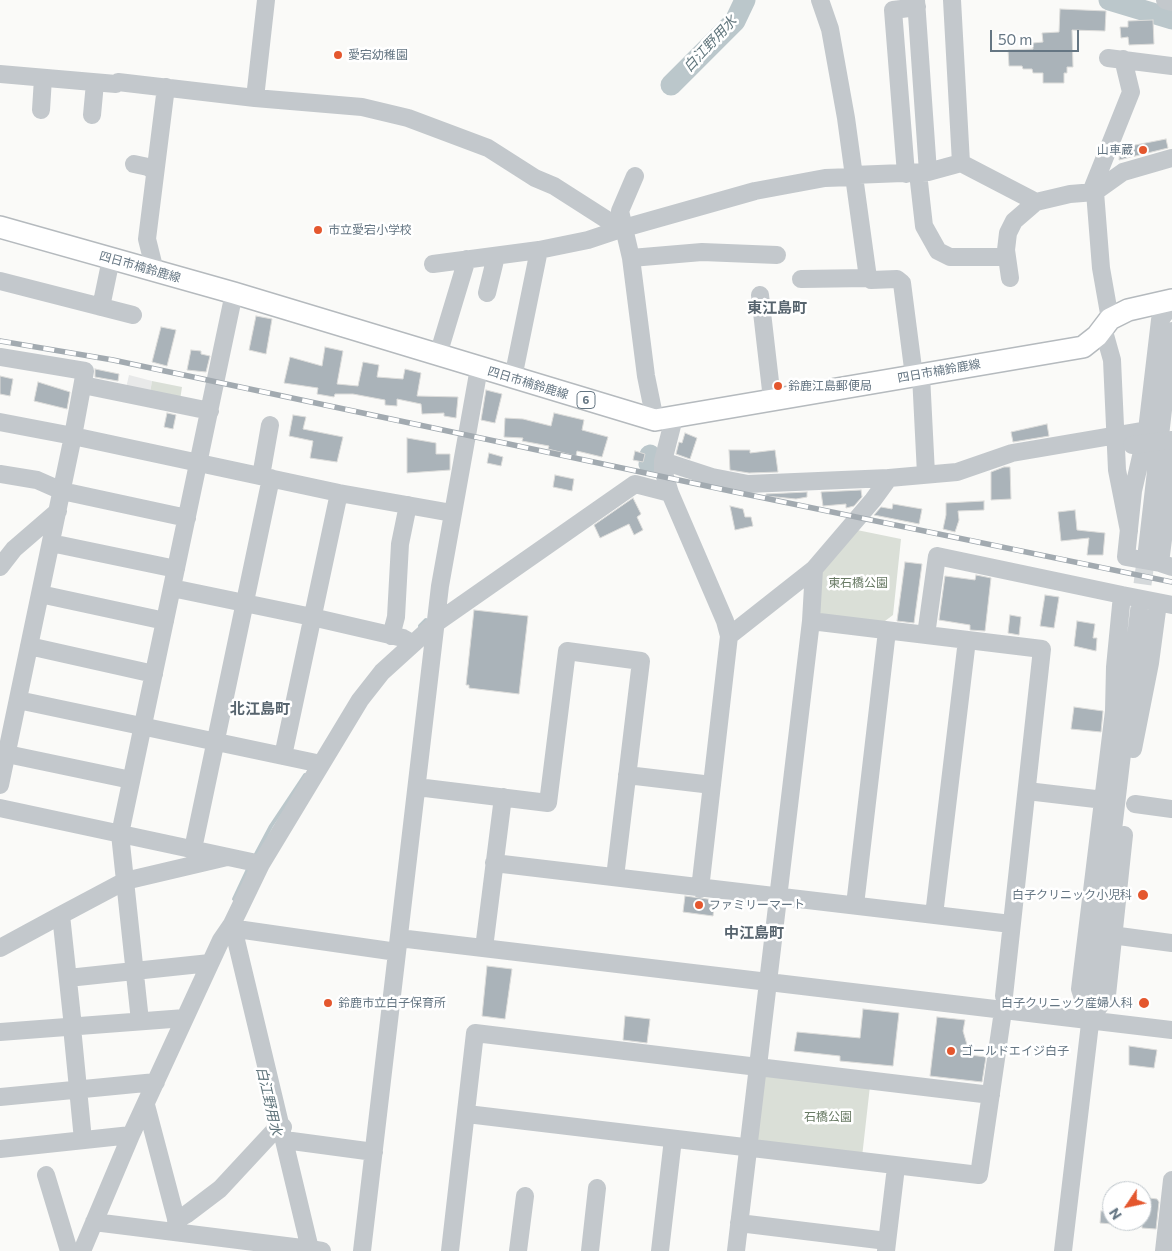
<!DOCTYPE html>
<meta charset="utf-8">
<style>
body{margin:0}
#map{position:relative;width:1172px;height:1251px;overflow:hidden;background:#fafaf8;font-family:Commissioner,sans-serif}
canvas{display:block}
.north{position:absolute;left:1102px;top:1181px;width:50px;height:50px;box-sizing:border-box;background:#fff;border:1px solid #c1c8cd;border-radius:50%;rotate:236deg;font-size:14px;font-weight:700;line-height:20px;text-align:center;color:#657683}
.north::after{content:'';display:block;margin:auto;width:18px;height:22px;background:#e4572e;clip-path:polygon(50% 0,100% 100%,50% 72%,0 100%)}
.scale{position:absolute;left:990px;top:30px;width:89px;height:22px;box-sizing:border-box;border:2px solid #657683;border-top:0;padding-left:6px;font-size:15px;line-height:18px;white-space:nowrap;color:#657683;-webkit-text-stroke:4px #fff;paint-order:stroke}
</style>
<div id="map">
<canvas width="1172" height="1251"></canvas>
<div class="north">N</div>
<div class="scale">50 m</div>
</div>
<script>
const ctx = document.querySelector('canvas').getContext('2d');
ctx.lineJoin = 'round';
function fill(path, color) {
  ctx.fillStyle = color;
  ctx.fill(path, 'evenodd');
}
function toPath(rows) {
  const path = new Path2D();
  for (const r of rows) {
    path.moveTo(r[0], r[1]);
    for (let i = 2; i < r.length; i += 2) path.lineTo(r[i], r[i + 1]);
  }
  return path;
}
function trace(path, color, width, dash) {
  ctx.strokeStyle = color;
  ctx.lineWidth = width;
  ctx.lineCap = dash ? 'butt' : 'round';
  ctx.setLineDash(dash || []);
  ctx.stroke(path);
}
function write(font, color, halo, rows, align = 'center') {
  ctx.font = font + ' Commissioner,"Noto Sans JP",sans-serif';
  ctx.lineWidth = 5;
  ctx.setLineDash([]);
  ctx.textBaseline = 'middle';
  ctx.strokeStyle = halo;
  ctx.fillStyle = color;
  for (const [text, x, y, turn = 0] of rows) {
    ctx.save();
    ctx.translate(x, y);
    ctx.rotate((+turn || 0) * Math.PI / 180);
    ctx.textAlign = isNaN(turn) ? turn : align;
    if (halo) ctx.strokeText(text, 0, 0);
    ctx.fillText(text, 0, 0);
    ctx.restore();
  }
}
const built = toPath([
 [129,375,152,381,150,393,126,388]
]);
const green = toPath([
 [152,381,182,387,180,400,150,393],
 [852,529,901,539,893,615,881,624,819,618,822,565],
 [761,1075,870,1086,862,1157,757,1144]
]);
const stream = toPath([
 [420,626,426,620],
 [254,858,271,826,305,775],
 [234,899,249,867]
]);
const river = toPath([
 [1109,0,1172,19],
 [671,85,735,21,745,0],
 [649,464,651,461,650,455]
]);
const building = toPath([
 [1060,9,1106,11,1105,31,1072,30,1073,67,1067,67,1067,73,1064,73,1064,83,1043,83,1043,73,1033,73,1032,69,1023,69,1022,66,1009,66,1008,50,1033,49,1033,43,1043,42,1042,33,1059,32,1060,9],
 [1153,20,1154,44,1129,45,1128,37,1121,38,1120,27,1128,27,1128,21,1153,20],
 [1166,139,1168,148,1119,160,1120,148,1166,139],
 [256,316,272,319,266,354,249,350,256,316],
 [161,327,176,330,167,366,152,362,161,327],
 [325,347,343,351,337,384,358,386,363,362,379,365,377,377,403,379,405,369,421,373,417,396,458,397,456,418,444,416,444,413,422,414,421,404,397,399,397,406,385,405,385,400,353,394,335,394,334,397,317,394,318,388,284,383,290,357,322,366,325,347],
 [191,350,201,351,201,354,210,356,206,372,187,370,191,350],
 [95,369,119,374,118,381,95,377,95,369],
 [0,376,13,379,10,396,0,394,0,376],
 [38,382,70,392,67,409,34,401,38,382],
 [486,390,502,394,495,423,481,420,486,390],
 [167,413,176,415,173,429,164,427,167,413],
 [554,413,584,420,582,430,608,437,602,457,577,451,576,456,548,449,549,446,522,441,523,438,504,437,505,418,523,419,551,426,554,413],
 [293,415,306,417,303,429,343,437,337,462,310,458,313,441,289,436,293,415],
 [1047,424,1049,436,1013,442,1011,432,1047,424],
 [685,433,697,438,690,459,676,454,679,442,682,443,685,433],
 [407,438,436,443,436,454,450,454,450,470,407,473,407,438],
 [729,450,750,450,750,453,775,450,778,472,749,473,730,470,729,450],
 [635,451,645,454,643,462,633,460,635,451],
 [489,453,503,457,501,466,487,463,489,453],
 [1004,467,1010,467,1011,499,991,500,991,472,1004,467],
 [555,475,574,479,572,491,553,487,555,475],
 [861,490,862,497,854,506,846,508,846,504,823,506,821,492,861,490],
 [807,492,807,497,796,499,766,496,766,494,807,492],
 [633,498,641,514,637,517,643,530,634,535,629,524,600,538,594,525,633,498],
 [984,501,984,510,958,511,959,520,955,532,943,529,946,515,946,503,984,501],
 [893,504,922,509,919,524,874,515,881,507,892,509,893,504],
 [730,506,743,509,745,517,751,517,753,526,735,530,730,506],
 [1075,510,1077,530,1105,533,1103,555,1087,555,1089,538,1061,541,1058,512,1075,510],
 [905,562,922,564,914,623,897,621,905,562],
 [976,575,991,578,985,631,970,630,970,625,939,620,945,576,975,580,976,575],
 [1045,595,1059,597,1054,628,1040,626,1045,595],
 [474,610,528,616,519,694,469,688,469,685,466,685,474,610],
 [1010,615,1021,617,1019,635,1008,633,1010,615],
 [1077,621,1095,624,1093,638,1097,638,1096,651,1074,646,1077,621],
 [1074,707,1103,711,1101,732,1071,729,1074,707],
 [685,896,715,900,713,916,683,912,685,896],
 [487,966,512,969,505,1019,482,1016,487,966],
 [863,1009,899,1013,893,1066,840,1061,840,1056,794,1051,797,1032,860,1038,863,1009],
 [625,1016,650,1019,647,1043,623,1040,625,1016],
 [937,1017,965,1020,963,1031,970,1055,986,1057,982,1082,930,1076,937,1017],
 [1129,1046,1157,1050,1154,1068,1129,1065,1129,1046],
 [1142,1197,1157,1199,1159,1202,1156,1229,1142,1228,1142,1197],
 [1101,1211,1112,1212,1112,1224,1100,1223,1101,1211]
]);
const minorTunnel = toPath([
 [1139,611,1147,550]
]);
const minor = toPath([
 [820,0,830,29,846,118,868,278,871,280,897,279,902,283,914,376],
 [916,0,928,172],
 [952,0,961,163],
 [1165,0,1172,2],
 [1108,58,1172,66],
 [0,74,116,84,118,82,255,98,362,107,408,118,488,148,535,178,554,186,615,225,624,228],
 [255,98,266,0],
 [41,110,43,78],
 [92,115,95,83],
 [134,164,148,167,155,172],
 [918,173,924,226,938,251,950,257,1007,257],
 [906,174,893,10,917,7],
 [853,175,928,172,961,163,1036,202,1070,194,1095,192,1123,172,1172,158],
 [635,176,620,211,631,258,646,376,655,420],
 [1091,192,1131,92,1123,59],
 [1095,192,1101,268,1110,319],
 [631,258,702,252,777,255],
 [433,264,539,250,588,240,624,228,755,191,825,178,853,177],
 [155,271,147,239,166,87],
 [1010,278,1006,250,1008,233,1014,221,1036,202],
 [801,279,868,278],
 [0,281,133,315],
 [487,293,496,256],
 [760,295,772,399],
 [101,307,111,259],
 [1103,328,1112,360,1117,470,1129,531],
 [438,355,467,259],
 [0,357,85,371,73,436,0,422],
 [921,375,926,474],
 [513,378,539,250],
 [83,385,210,411],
 [674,418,663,461,663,470,670,493,725,621,729,636,700,889],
 [1147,430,1133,491,1126,557,1160,563],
 [1170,442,1168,500,1160,563,1172,567],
 [663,461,712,477,748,484,889,478,957,472,1012,453,1147,430,1160,320,1172,304],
 [0,474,37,480,62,491,187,518],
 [261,476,270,425],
 [51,543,176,569],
 [1147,550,1172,331],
 [0,567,14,549,58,511],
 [814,569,873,500,889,478],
 [172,588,312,617,403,638,412,643],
 [40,594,165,621],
 [1122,595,1172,605],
 [811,621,1042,649,1004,996],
 [926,635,937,556,1122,595,1115,667,1114,711,1080,989,1090,1020],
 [391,636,396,617,400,544,408,505],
 [729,636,814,569,811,621,736,1251],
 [29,646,154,674],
 [18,700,321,764],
 [1133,749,1150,663,1158,603],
 [7,754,131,780],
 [283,756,339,493],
 [627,775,712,785],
 [0,785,73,436,339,493,452,513],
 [417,787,548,803,567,651,641,661,615,877],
 [1027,791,1104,800],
 [1135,804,1172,809],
 [0,808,261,864],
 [193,849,271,478],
 [494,863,1011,924],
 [855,905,887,631],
 [934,915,967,640],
 [230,928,236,940,310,1249,322,1251],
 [230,928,397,952],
 [1119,936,1172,943],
 [399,938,1172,1030],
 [0,948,61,915],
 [484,948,503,797],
 [68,978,210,963],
 [1091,1018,1107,995,1124,835],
 [140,1021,120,834,234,293],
 [72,1027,83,1140],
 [73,1027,61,915,125,881,227,857],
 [0,1032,185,1018],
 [0,1097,156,1082],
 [146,1105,179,1230],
 [467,1114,979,1175,1003,1011],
 [286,1143,292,1141,374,1152],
 [0,1149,131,1135],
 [46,1175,69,1251],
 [176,1220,187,1214,220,1189,272,1133,283,1127],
 [94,1222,310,1249],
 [739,1223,887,1241],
 [82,1251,131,1135,221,940,232,924,261,864,360,700,382,672,436,623,635,484,670,493],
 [362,1251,440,586,479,368],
 [450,1251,475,1033,991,1095],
 [518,1251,525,1196],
 [590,1251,597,1188],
 [660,1251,673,1139],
 [886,1251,896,1167],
 [1063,1251,1139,611],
 [1164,1251,1172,1180]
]);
const major = toPath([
 [0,227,234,293,655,420,1083,347,1097,336,1110,319,1128,310,1172,300]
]);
const rail = toPath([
 [0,341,113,360,735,492,1172,582]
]);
const minorBridge = toPath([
 [1132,445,1172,440]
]);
const markers = [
 [338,55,5,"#e4572e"],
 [1143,150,5,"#e4572e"],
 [318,230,5,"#e4572e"],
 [778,386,5,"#e4572e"],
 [1143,895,6,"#e4572e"],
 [699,905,5,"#e4572e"],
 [328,1003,5,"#e4572e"],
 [1144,1003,6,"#e4572e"],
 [951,1051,5,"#e4572e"]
];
const shields = [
 [586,400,18]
];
const shieldNames = [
 ["6",586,400]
];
const poiNames = [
 ["愛宕幼稚園",348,55],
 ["山車蔵",1133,150,"right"],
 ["市立愛宕小学校",328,230],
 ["鈴鹿江島郵便局",788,386],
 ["白子クリニック小児科",1132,895,"right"],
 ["ファミリーマート",709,905],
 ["鈴鹿市立白子保育所",338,1003],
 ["白子クリニック産婦人科",1133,1003,"right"],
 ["ゴールドエイジ白子",961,1051]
];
const streetNames = [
 ["四日市楠鈴鹿線",140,267,16],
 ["四日市楠鈴鹿線",939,371,-10],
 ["四日市楠鈴鹿線",528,383,17]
];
const parkNames = [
 ["東石橋公園",858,583],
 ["石橋公園",828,1117]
];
const waterNames = [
 ["白江野用水",710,44,-47],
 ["白江野用水",269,1101,77]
];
const quarterNames = [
 ["東江島町",777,308],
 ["北江島町",260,709],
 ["中江島町",754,933]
];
fill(built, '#e8e9e9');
fill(green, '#dadfd7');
trace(stream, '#bbc7cb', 4);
trace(river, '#bbc7cb', 21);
fill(building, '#aab3b9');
trace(building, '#dcdcda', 1);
trace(minorTunnel, '#d5d9db', 18, [18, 9]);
trace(major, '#b5babe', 24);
trace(minor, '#c3c8cc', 18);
trace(major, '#fff', 21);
trace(rail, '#a2aab0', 5.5);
trace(rail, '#fff', 4, [11]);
trace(minorBridge, '#c3c8cc', 18);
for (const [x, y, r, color] of markers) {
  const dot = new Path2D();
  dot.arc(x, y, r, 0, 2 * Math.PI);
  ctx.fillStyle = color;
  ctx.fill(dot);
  trace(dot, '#fff', 2);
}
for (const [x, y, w] of shields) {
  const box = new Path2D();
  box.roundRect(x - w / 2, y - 8.5, w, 17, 4);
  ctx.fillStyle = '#fff';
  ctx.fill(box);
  trace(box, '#657683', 1);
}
write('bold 11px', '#657683', null, shieldNames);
write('12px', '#657683', '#fff', poiNames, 'left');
write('12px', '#657683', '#fff', streetNames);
write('12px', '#687a64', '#fff', parkNames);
write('italic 14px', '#60757c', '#fff', waterNames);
write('bold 15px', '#57646e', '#fff', quarterNames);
</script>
